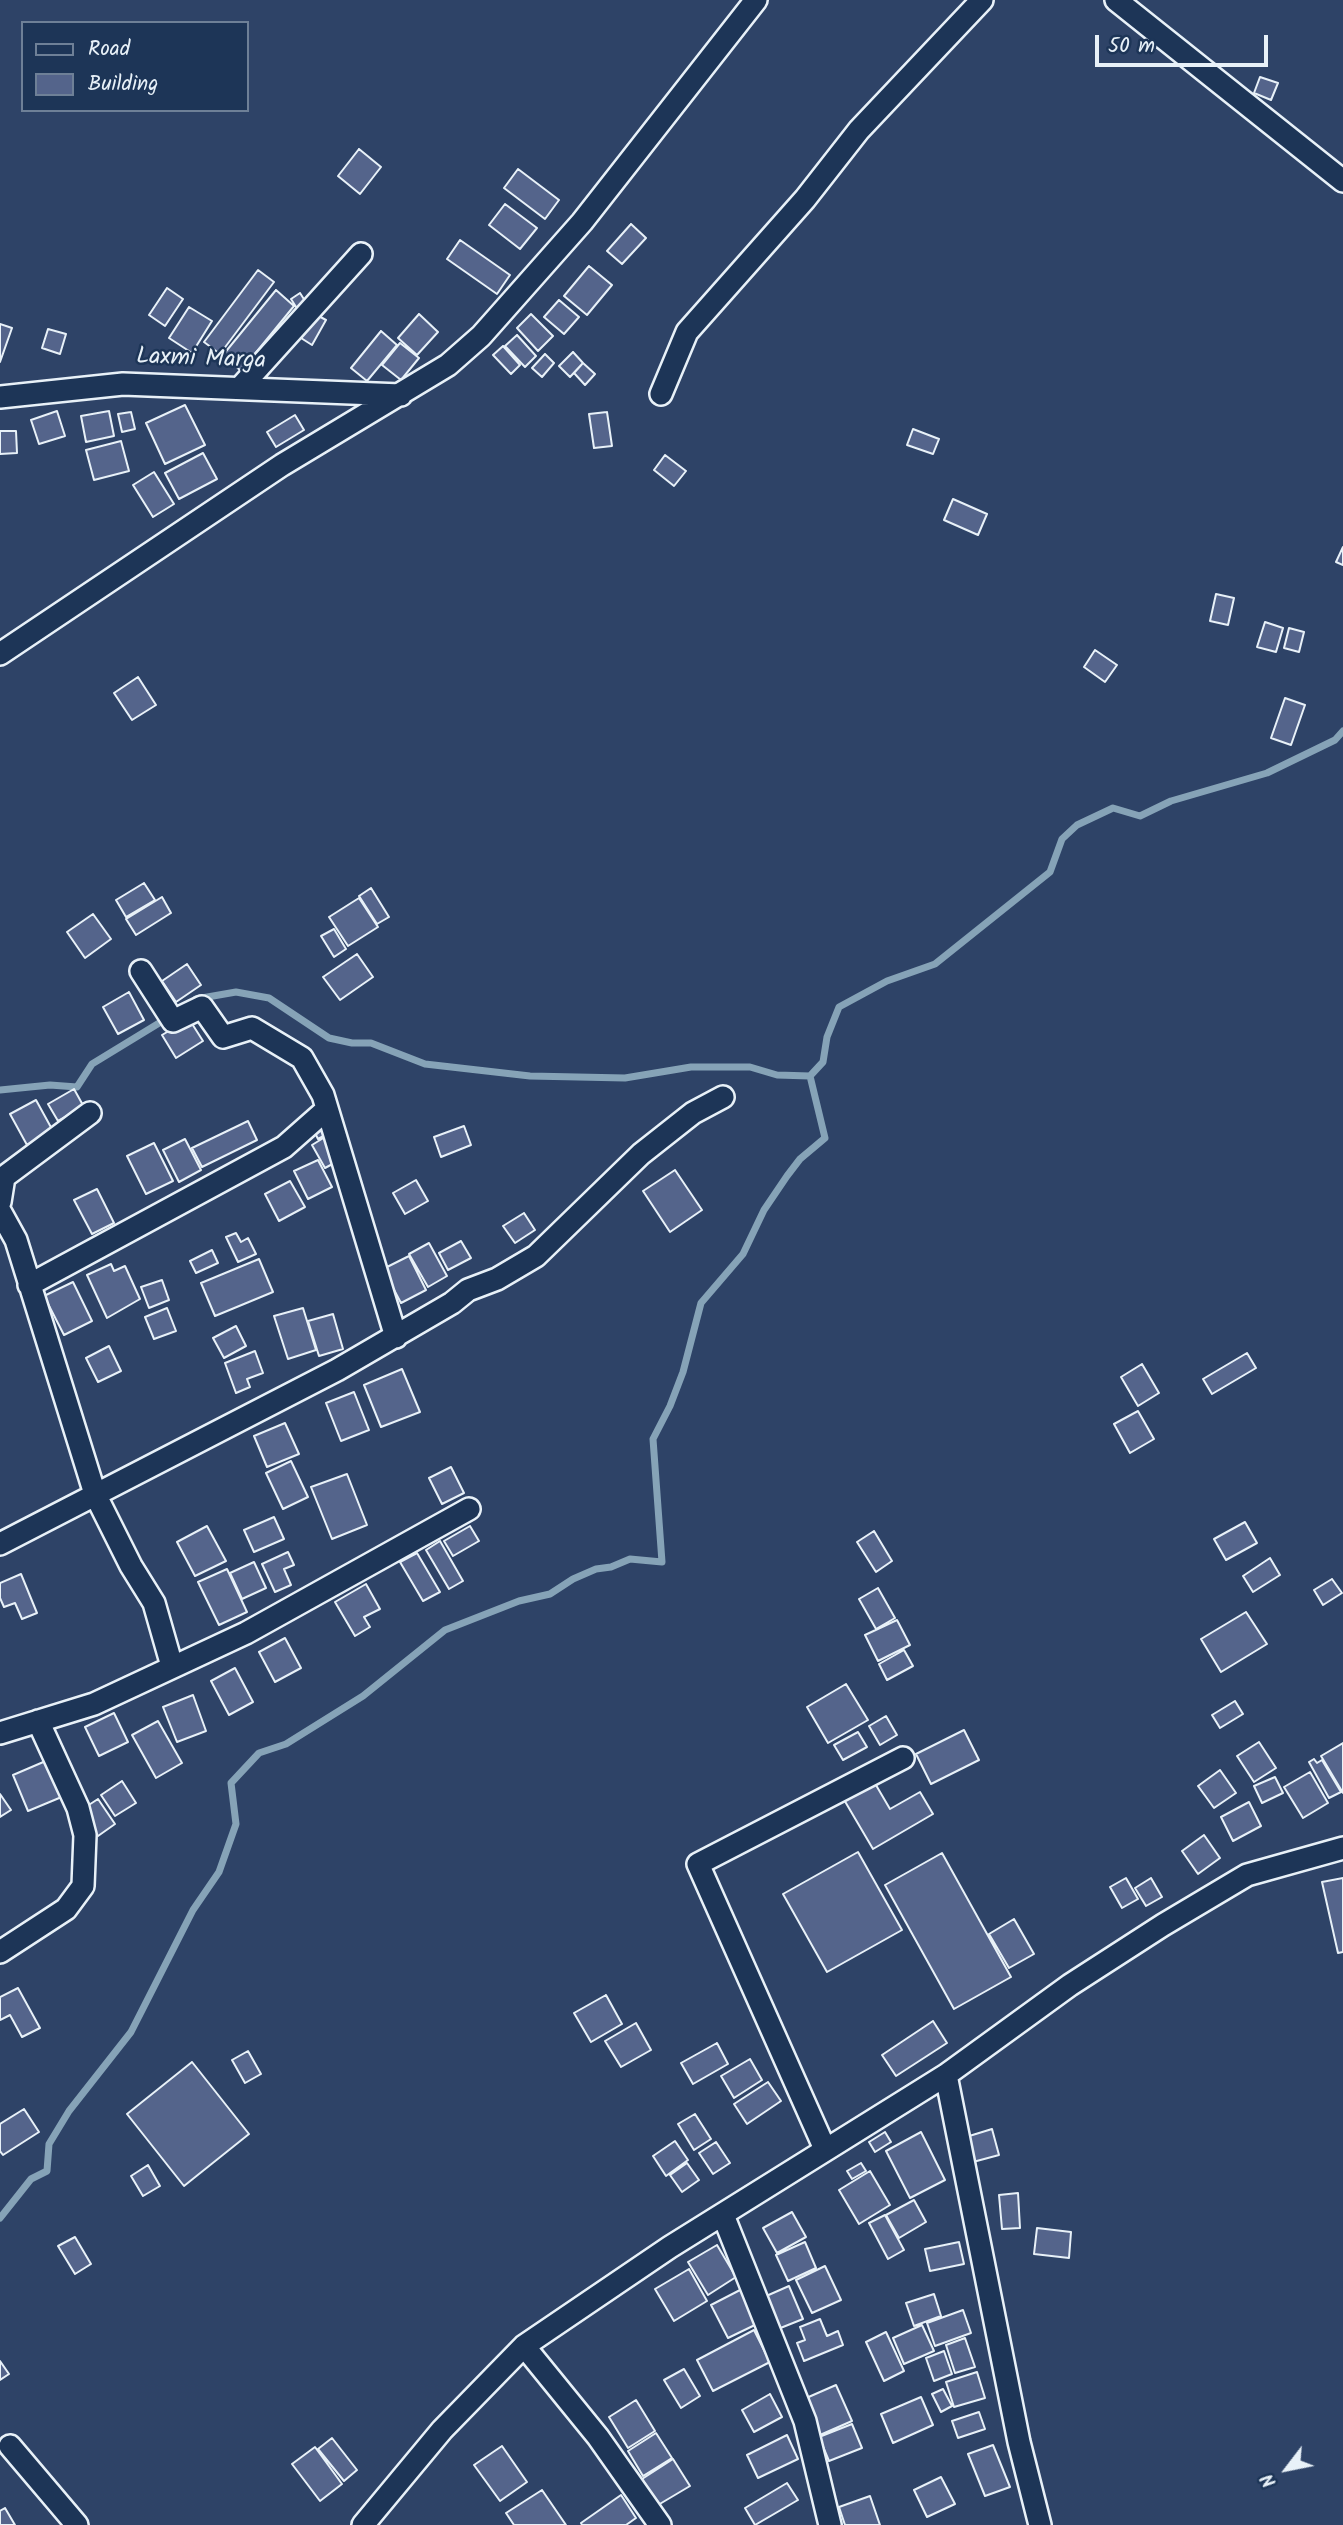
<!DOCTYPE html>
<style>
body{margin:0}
#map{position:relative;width:1343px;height:2525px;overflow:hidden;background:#2e4367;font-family:Kalam,sans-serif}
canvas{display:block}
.legend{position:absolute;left:21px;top:21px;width:228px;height:91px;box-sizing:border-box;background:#1d3557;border:2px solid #6e8097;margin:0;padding:9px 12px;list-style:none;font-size:21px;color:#e8f1f8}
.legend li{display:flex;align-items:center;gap:14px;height:35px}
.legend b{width:35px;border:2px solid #6e8097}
.north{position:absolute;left:1252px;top:2434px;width:70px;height:70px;-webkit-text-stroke:5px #1d3557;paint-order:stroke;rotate:238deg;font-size:19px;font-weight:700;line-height:28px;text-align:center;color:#e8f1f8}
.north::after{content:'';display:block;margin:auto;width:24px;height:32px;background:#e8f1f8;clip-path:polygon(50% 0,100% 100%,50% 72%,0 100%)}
.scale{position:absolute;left:1095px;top:35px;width:173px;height:32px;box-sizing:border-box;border:4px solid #e8f1f8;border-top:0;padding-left:9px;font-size:21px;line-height:24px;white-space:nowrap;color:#e8f1f8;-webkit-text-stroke:5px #1d3557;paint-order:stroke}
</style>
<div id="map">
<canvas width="1343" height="2525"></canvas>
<ul class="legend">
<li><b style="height:9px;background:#1d3557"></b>Road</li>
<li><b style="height:19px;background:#54648b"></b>Building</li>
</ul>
<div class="north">N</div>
<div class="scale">50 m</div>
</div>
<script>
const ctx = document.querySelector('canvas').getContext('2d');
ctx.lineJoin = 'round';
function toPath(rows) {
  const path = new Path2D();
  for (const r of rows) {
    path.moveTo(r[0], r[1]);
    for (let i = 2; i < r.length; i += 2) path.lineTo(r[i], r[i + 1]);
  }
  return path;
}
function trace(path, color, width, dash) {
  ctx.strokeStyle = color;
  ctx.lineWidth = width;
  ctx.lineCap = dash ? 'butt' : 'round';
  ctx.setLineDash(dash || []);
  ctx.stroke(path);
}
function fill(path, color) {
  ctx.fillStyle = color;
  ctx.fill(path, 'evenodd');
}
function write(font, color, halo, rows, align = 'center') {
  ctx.font = font + ' Kalam,sans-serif';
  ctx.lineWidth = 5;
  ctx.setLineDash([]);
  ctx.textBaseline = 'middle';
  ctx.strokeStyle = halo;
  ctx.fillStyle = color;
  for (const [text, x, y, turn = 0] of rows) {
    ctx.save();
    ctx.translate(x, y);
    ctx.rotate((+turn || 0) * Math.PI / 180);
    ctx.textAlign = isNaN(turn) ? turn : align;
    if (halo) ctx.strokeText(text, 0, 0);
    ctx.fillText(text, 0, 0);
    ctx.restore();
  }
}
const stream = toPath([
 [196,999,236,992,269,998,329,1038,352,1043,371,1043,425,1064,530,1076,625,1078,691,1067,750,1067,777,1075,810,1076],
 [0,1090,50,1085,77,1087,92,1064,169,1017],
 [0,2218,31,2179,47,2171,49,2144,69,2111,131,2032,193,1910,219,1872,236,1824,231,1783,259,1753,286,1744,363,1696,445,1630,519,1601,550,1594,573,1579,596,1569,611,1567,630,1559,662,1562,653,1439,670,1406,683,1372,701,1303,743,1254,764,1210,787,1176,800,1159,825,1138,810,1076,823,1062,827,1037,839,1007,887,981,935,964,1050,872,1062,839,1077,825,1113,808,1140,816,1171,801,1267,773,1335,740,1343,731]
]);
const building = toPath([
 [1260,77,1278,83,1271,100,1254,93,1260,77],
 [359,149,381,167,360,194,338,176,359,149],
 [518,169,559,200,545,219,504,188,518,169],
 [505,204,537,228,520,249,489,225,505,204],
 [631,224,646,238,622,264,607,251,631,224],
 [460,240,510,275,497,294,447,259,460,240],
 [589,266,612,285,587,315,564,296,589,266],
 [258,270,274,282,220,354,204,342,258,270],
 [167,288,183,299,165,326,149,315,167,288],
 [276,290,294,306,241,371,223,355,276,290],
 [300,293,307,304,298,310,291,299,300,293],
 [559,300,579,317,564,334,544,317,559,300],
 [189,307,212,321,192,353,169,338,189,307],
 [315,314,326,320,312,345,301,338,315,314],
 [419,314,438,332,417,355,398,338,419,314],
 [531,314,553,336,538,351,517,328,531,314],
 [0,324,12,328,0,362,0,324],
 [48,329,66,334,60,354,42,348,48,329],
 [381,331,397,345,367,381,351,368,381,331],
 [517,335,536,356,525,367,505,346,517,335],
 [400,343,419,358,401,380,382,365,400,343],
 [503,346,520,365,511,374,493,355,503,346],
 [573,352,583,363,570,377,559,366,573,352],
 [545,354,554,363,542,377,532,368,545,354],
 [583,363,595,374,585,385,574,373,583,363],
 [185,405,205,445,165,464,146,423,185,405],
 [57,411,65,436,39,444,31,420,57,411],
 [109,411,114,436,86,442,81,416,109,411],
 [131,412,135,429,122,432,118,414,131,412],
 [607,412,612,446,594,448,589,414,607,412],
 [295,415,304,430,276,447,267,432,295,415],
 [913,429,939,439,933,454,907,445,913,429],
 [0,431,16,431,17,453,0,454,0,431],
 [121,441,129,471,94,480,86,450,121,441],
 [203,453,217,479,179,499,165,473,203,453],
 [665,455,686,471,674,486,654,470,665,455],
 [154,472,174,504,153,517,133,485,154,472],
 [953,499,987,514,978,535,944,520,953,499],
 [1343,547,1343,565,1336,562,1343,547],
 [1216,594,1234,598,1228,625,1210,621,1216,594],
 [1265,622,1283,628,1276,652,1257,647,1265,622],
 [1289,628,1304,632,1299,652,1284,648,1289,628],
 [1095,650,1117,665,1105,682,1084,667,1095,650],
 [138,677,156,705,132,720,114,693,138,677],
 [1285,698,1305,705,1291,745,1271,738,1285,698],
 [144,883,155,900,126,917,116,900,144,883],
 [371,888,389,917,377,924,359,896,371,888],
 [162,897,171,913,136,935,126,919,162,897],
 [359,898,378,927,348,946,329,917,359,898],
 [93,914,111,939,85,958,67,932,93,914],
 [334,929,346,949,334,957,321,936,334,929],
 [357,954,373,977,340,1000,323,977,357,954],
 [187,964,201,985,176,1002,162,981,187,964],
 [129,992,144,1020,118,1034,103,1007,129,992],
 [189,1019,203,1041,176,1058,162,1035,189,1019],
 [74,1089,84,1107,58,1121,48,1104,74,1089],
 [36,1100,53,1131,27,1145,10,1114,36,1100],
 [248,1121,257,1140,202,1167,192,1148,248,1121],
 [323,1121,329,1133,318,1139,312,1127,323,1121],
 [464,1126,471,1145,441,1157,434,1137,464,1126],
 [325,1137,338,1161,325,1168,312,1145,325,1137],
 [185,1139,201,1170,179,1182,163,1150,185,1139],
 [154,1143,173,1181,146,1194,127,1156,154,1143],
 [318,1160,332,1187,308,1199,294,1171,318,1160],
 [675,1170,702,1210,670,1232,643,1191,675,1170],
 [416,1180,428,1201,405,1214,393,1193,416,1180],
 [290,1181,305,1207,279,1221,265,1194,290,1181],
 [97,1189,114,1223,92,1234,74,1200,97,1189],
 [524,1213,535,1230,515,1243,503,1226,524,1213],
 [236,1233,241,1242,248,1238,256,1254,238,1262,226,1237,236,1233],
 [461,1241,471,1258,448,1270,439,1253,461,1241],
 [429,1243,447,1276,428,1287,409,1254,429,1243],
 [212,1250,218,1263,196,1273,190,1261,212,1250],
 [409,1256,426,1290,401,1303,383,1269,409,1256],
 [259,1259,273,1292,215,1316,201,1283,259,1259],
 [111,1264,114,1271,125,1266,140,1299,107,1318,87,1275,111,1264],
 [162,1280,169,1300,149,1308,141,1287,162,1280],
 [73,1282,92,1321,64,1335,44,1296,73,1282],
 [167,1308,176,1331,154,1339,145,1317,167,1308],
 [303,1308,316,1350,288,1359,274,1316,303,1308],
 [333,1314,343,1349,319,1356,308,1321,333,1314],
 [236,1326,246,1346,224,1358,213,1338,236,1326],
 [109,1346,121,1371,98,1382,86,1358,109,1346],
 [255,1351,263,1373,247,1379,250,1387,236,1393,225,1363,255,1351],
 [1247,1353,1256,1368,1212,1394,1203,1379,1247,1353],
 [1142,1364,1159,1393,1138,1406,1121,1377,1142,1364],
 [402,1369,420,1412,381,1427,364,1385,402,1369],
 [354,1392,369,1430,341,1441,326,1403,354,1392],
 [1138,1411,1154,1439,1130,1453,1114,1424,1138,1411],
 [285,1423,299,1454,267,1467,254,1436,285,1423],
 [291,1461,308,1497,283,1509,266,1473,291,1461],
 [451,1467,464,1493,442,1504,429,1478,451,1467],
 [347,1474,367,1525,332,1539,311,1487,347,1474],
 [274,1517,284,1539,254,1552,244,1530,274,1517],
 [1245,1522,1257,1543,1226,1560,1214,1539,1245,1522],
 [207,1526,226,1561,195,1576,177,1542,207,1526],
 [470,1526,479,1541,453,1556,444,1541,470,1526],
 [874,1531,892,1561,876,1572,857,1542,874,1531],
 [440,1541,463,1581,449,1589,426,1550,440,1541],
 [288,1552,294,1565,284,1569,291,1585,275,1592,262,1564,288,1552],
 [417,1553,440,1592,423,1601,400,1562,417,1553],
 [1270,1558,1280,1575,1253,1592,1243,1576,1270,1558],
 [254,1562,266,1588,242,1599,230,1573,254,1562],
 [227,1569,247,1612,219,1625,198,1582,227,1569],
 [21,1574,37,1613,22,1619,15,1603,4,1607,0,1598,0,1583,21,1574],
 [1332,1579,1342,1593,1323,1605,1314,1590,1332,1579],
 [366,1584,380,1609,364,1617,370,1627,355,1636,335,1602,366,1584],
 [878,1588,895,1618,876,1629,859,1599,878,1588],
 [1246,1612,1267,1644,1221,1672,1201,1639,1246,1612],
 [897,1620,910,1645,878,1661,865,1635,897,1620],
 [285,1638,301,1668,275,1682,259,1652,285,1638],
 [904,1650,913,1666,887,1680,879,1664,904,1650],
 [235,1668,253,1702,229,1715,211,1681,235,1668],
 [846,1684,868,1720,828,1743,807,1707,846,1684],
 [193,1695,206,1731,177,1742,163,1707,193,1695],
 [1235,1701,1243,1714,1220,1728,1212,1715,1235,1701],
 [114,1713,128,1742,99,1756,85,1727,114,1713],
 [886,1716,897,1735,880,1745,869,1726,886,1716],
 [158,1721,182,1763,156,1778,132,1735,158,1721],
 [964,1730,979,1760,931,1784,916,1754,964,1730],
 [858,1732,867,1747,843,1760,834,1745,858,1732],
 [1259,1742,1276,1768,1254,1782,1237,1756,1259,1742],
 [1343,1743,1343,1793,1321,1756,1343,1743],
 [1314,1759,1317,1763,1322,1760,1341,1792,1329,1798,1309,1762,1314,1759],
 [48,1760,64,1796,28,1811,13,1775,48,1760],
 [1220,1770,1236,1793,1214,1808,1198,1786,1220,1770],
 [1310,1772,1328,1803,1303,1818,1284,1787,1310,1772],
 [1275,1777,1283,1793,1262,1803,1254,1786,1275,1777],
 [873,1780,890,1809,920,1792,933,1814,873,1849,843,1798,873,1780],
 [122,1781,136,1803,115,1816,101,1795,122,1781],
 [0,1794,11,1810,0,1817,0,1794],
 [98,1799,115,1824,98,1836,81,1810,98,1799],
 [1249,1802,1261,1826,1233,1841,1221,1817,1249,1802],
 [1204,1835,1220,1858,1198,1874,1182,1851,1204,1835],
 [858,1852,902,1930,827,1972,783,1894,858,1852],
 [942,1853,1011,1977,954,2009,885,1885,942,1853],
 [1126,1878,1138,1899,1122,1908,1110,1887,1126,1878],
 [1151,1878,1162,1897,1146,1906,1135,1888,1151,1878],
 [1343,1878,1343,1952,1338,1953,1322,1882,1343,1878],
 [1014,1919,1034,1954,1009,1968,989,1934,1014,1919],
 [18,1988,40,2028,22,2037,10,2015,0,2020,0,1997,18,1988],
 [606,1995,622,2024,591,2042,574,2013,606,1995],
 [933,2021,947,2043,896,2076,882,2055,933,2021],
 [636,2023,651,2050,621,2067,605,2041,636,2023],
 [717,2043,728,2064,693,2084,681,2063,717,2043],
 [248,2051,261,2074,245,2083,232,2060,248,2051],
 [750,2059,762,2080,734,2098,721,2076,750,2059],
 [192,2062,249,2134,184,2186,127,2114,192,2062],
 [768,2082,781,2101,747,2124,734,2104,768,2082],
 [24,2109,39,2132,3,2155,0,2151,0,2124,24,2109],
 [695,2114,711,2139,694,2150,678,2124,695,2114],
 [992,2129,999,2155,973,2162,966,2137,992,2129],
 [885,2132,891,2142,875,2152,869,2142,885,2132],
 [921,2132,945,2180,910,2198,886,2151,921,2132],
 [675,2141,688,2160,666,2176,653,2156,675,2141],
 [716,2142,730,2163,713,2174,699,2153,716,2142],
 [687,2163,699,2180,682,2192,670,2175,687,2163],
 [861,2163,866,2171,852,2179,847,2171,861,2163],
 [148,2165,160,2186,143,2196,131,2176,148,2165],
 [870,2171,890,2205,859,2224,839,2190,870,2171],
 [1018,2193,1020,2228,1002,2229,999,2195,1018,2193],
 [914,2200,926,2222,899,2238,886,2215,914,2200],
 [792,2212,806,2237,777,2253,763,2228,792,2212],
 [885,2215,904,2250,888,2259,869,2223,885,2215],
 [1037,2228,1071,2232,1069,2258,1034,2254,1037,2228],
 [75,2237,91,2264,75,2274,58,2246,75,2237],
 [805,2242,816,2268,788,2281,776,2255,805,2242],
 [959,2242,964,2264,930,2271,925,2249,959,2242],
 [717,2245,736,2277,708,2295,688,2262,717,2245],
 [825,2266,841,2300,812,2313,796,2280,825,2266],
 [689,2269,707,2301,674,2321,655,2289,689,2269],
 [789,2286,803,2319,778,2329,764,2297,789,2286],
 [742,2289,759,2323,728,2338,711,2305,742,2289],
 [934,2294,941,2316,914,2326,906,2303,934,2294],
 [963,2310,971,2333,935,2346,927,2323,963,2310],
 [820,2319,827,2336,838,2331,843,2345,804,2361,797,2343,805,2340,800,2327,820,2319],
 [922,2325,934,2351,904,2364,893,2338,922,2325],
 [754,2330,770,2362,713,2391,697,2360,754,2330],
 [886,2332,904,2371,884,2381,866,2342,886,2332],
 [965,2338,975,2367,955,2373,946,2345,965,2338],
 [944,2351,952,2374,934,2381,926,2358,944,2351],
 [0,2361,9,2374,0,2380,0,2361],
 [684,2369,700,2396,681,2408,664,2380,684,2369],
 [977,2372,985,2398,954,2407,946,2382,977,2372],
 [836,2385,852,2421,820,2435,804,2399,836,2385],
 [943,2389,952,2406,941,2412,932,2394,943,2389],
 [770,2394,782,2417,754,2432,742,2410,770,2394],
 [921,2397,933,2425,893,2443,881,2414,921,2397],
 [636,2400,655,2431,628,2448,609,2417,636,2400],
 [979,2412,985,2429,958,2438,952,2421,979,2412],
 [852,2424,862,2448,829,2461,819,2437,852,2424],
 [656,2433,672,2458,643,2476,628,2451,656,2433],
 [787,2435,798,2459,758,2478,747,2455,787,2435],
 [332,2438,357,2470,344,2481,318,2449,332,2438],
 [993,2445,1010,2487,985,2496,968,2454,993,2445],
 [502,2446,527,2482,500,2501,474,2465,502,2446],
 [315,2447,342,2484,320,2501,292,2464,315,2447],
 [673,2459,690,2486,658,2505,642,2479,673,2459],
 [941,2477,955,2504,927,2517,914,2490,941,2477],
 [787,2483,798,2500,755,2525,745,2508,787,2483],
 [542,2490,566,2525,514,2525,506,2513,542,2490],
 [621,2495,636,2518,626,2525,582,2525,581,2523,621,2495],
 [870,2496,880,2525,845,2525,839,2507,870,2496],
 [5,2508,15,2525,0,2525,0,2511,5,2508]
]);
const street = toPath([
 [1116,0,1343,181],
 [240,388,361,254],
 [661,394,687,332,805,199,859,130,982,0],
 [0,397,123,384,401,395],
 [0,654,282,465,448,365,481,336,582,222,756,0],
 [141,971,173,1021,202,1007,223,1037,252,1028,302,1058,323,1095,396,1337],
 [0,1202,4,1177,90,1113],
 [0,1211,16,1240,95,1494,131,1566,154,1603,172,1666],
 [29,1285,284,1147,327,1109],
 [0,1544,337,1370,452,1303,468,1290,497,1279,536,1256,641,1154,693,1113,723,1097],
 [0,1733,94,1704,246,1633,469,1509],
 [0,1952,66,1909,83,1886,85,1835,78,1808,38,1721],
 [946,2075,1019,2442,1040,2525],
 [825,2149,698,1864,903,1758],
 [723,2215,805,2421,830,2525],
 [524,2346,598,2437,660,2525],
 [10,2446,77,2525],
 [363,2525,442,2430,524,2346,670,2247,946,2075,1070,1985,1163,1925,1247,1875,1343,1848]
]);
const streetNames = [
 ["Laxmi Marga",201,361,2]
];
trace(stream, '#86a3b7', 7);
fill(building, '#54648b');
trace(building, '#e8f1f8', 2);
trace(street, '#e8f1f8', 26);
trace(street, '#1d3557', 21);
write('24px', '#e8f1f8', '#1d3557', streetNames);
</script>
